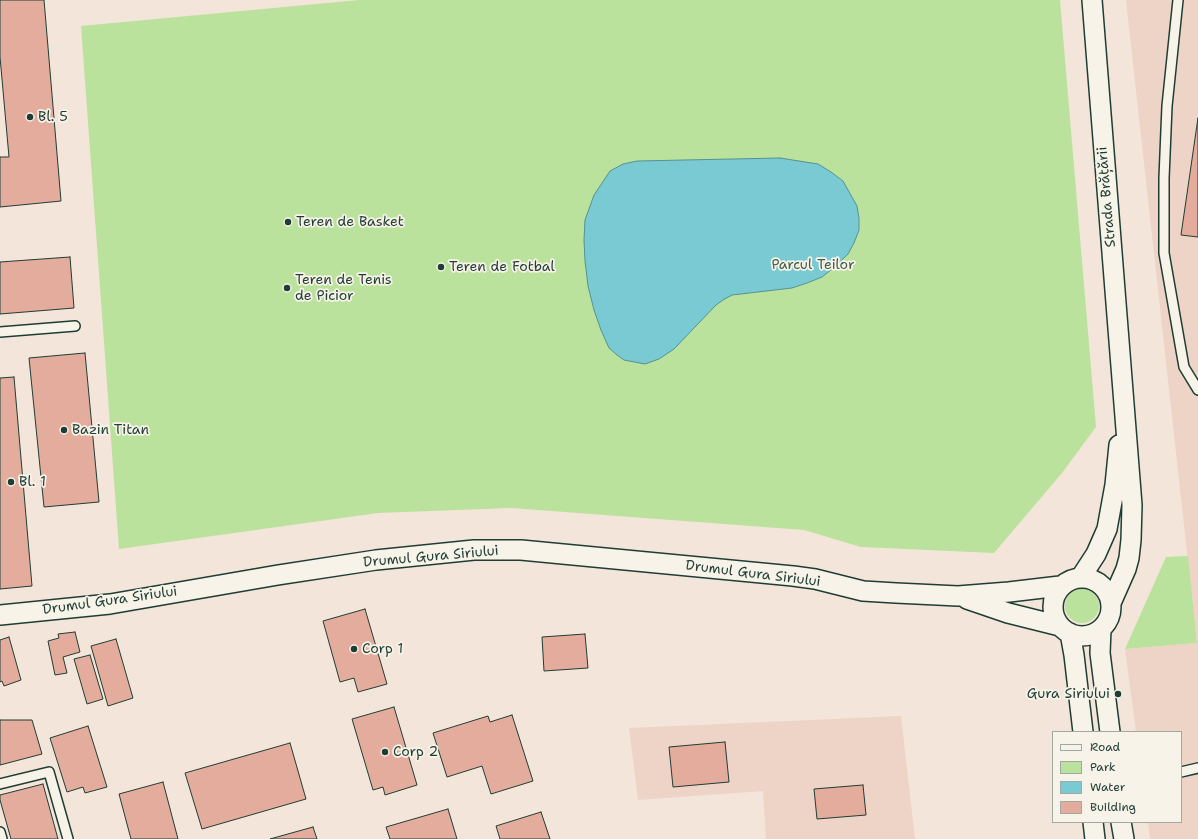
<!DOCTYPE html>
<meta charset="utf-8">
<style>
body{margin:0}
#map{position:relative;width:1198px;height:839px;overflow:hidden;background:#f3e5d9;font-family:"Shantell Sans",sans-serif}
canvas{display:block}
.legend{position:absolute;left:1052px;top:731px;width:130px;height:92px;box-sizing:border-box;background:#f7f3e8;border:1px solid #a1aaa0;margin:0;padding:5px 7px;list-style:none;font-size:12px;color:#1f3d34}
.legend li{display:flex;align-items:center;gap:8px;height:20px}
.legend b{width:20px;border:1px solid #a1aaa0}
</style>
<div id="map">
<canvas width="1198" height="839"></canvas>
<ul class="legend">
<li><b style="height:5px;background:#f7f3e8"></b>Road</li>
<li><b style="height:11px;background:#bbe29d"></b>Park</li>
<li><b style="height:11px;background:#79cad2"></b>Water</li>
<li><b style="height:11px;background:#e4ac9c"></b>Building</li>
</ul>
</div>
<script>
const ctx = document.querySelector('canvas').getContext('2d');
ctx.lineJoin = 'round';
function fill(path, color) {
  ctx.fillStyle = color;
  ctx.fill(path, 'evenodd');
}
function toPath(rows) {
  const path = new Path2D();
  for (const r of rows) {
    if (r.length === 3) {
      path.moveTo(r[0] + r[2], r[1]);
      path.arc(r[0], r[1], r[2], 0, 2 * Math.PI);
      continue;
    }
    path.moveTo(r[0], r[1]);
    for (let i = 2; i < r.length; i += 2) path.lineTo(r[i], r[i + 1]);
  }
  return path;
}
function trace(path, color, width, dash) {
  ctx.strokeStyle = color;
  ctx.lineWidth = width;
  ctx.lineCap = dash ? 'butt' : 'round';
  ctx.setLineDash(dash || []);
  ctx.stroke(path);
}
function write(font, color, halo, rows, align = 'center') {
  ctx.font = font + ' "Shantell Sans",sans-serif';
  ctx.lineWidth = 3.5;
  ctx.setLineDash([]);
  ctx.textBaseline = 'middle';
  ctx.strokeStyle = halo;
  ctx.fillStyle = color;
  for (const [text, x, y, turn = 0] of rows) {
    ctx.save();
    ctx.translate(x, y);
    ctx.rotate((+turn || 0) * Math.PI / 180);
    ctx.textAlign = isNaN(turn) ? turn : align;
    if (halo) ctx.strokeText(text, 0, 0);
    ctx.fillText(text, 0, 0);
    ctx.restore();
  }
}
const built = toPath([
 [1126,0,1198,0,1198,839,1150,839,1148,822,1181,822,1181,732,1136,732,1125,649,1197,643],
 [901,716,915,839,766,839,763,791,638,800,629,728]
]);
const green = toPath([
 [359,0,1060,0,1096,427,1062,473,994,553,861,547,804,530,511,508,378,513,119,549,81,26],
 [1188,556,1197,643,1125,649,1166,557],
 [1082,606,17]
]);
const water = toPath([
 [780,158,818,164,831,172,843,181,857,206,859,218,859,230,854,243,848,254,836,266,822,277,807,283,792,288,732,295,723,300,716,305,674,349,659,359,645,364,624,360,617,355,609,348,601,330,594,310,588,286,585,261,584,240,585,220,594,195,610,171,623,164,637,161,780,158]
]);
const building = toPath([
 [0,0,44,0,61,201,0,207,0,157,9,157,0,57,0,0],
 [1198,118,1198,237,1181,235,1198,118],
 [70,257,74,308,0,314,0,262,70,257],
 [85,353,99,502,44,507,29,358,85,353],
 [14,377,32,586,0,589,0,378,14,377],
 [365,609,387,684,358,692,354,678,340,682,323,621,365,609],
 [75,632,80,652,63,657,67,673,55,675,48,641,59,638,58,634,75,632],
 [585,634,588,668,544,671,542,637,585,634],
 [9,637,21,680,4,686,2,681,0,682,0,640,9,637],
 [116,639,133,698,108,706,91,646,116,639],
 [90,655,103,699,87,704,74,659,90,655],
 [394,707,417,785,385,795,383,787,373,790,352,719,394,707],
 [512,715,533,781,491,794,482,766,447,777,433,733,488,716,490,722,512,715],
 [0,720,32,720,42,754,0,765,0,720],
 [88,726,107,787,85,793,83,787,67,792,50,738,88,726],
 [725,742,729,782,673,787,669,747,725,742],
 [290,743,306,799,202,829,185,773,290,743],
 [163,782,178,839,131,839,119,794,163,782],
 [43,784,58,839,11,839,0,800,0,795,43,784],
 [863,785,866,815,817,819,814,789,863,785],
 [448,809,457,839,390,839,386,827,448,809],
 [541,812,550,839,500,839,496,826,541,812],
 [313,827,317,839,270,839,313,827]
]);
const service = toPath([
 [1178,0,1167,106,1164,178,1164,253,1184,367,1198,390],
 [0,332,75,326],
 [1181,772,1198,768],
 [0,784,49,772,68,839],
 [0,832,2,839]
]);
const minor = toPath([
 [1092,0,1132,505,1131,540,1129,558,1126,569,1111,603],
 [1081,577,1096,554,1107,529,1115,485,1119,445],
 [1082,607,29],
 [967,599,1008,613,1060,626],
 [0,615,110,604,278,575,376,560,474,550,521,550,793,576,815,579,863,591,896,593,958,596,1009,592,1060,586],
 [1101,629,1100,653,1110,732],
 [1070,633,1074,655,1083,732],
 [1093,822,1095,839],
 [1121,822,1124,839]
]);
const markers = [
 [30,117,4,"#1f3d34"],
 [288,222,4,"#1f3d34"],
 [441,267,4,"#1f3d34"],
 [287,288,4,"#1f3d34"],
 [64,430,4,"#1f3d34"],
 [11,482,4,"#1f3d34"],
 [354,649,4,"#1f3d34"],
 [1118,694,4,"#1f3d34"],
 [385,752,4,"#1f3d34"]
];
const poiNames = [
 ["Bl. 5",38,117],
 ["Teren de Basket",296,222],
 ["Teren de Fotbal",449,267],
 ["Teren de Tenis",295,280],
 ["de Picior",295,296],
 ["Bazin Titan",72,430],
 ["Bl. 1",19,482],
 ["Corp 1",362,649],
 ["Gura Siriului",1110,694,"right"],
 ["Corp 2",393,752]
];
const streetNames = [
 ["Strada Brățării",1107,197,-95],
 ["Drumul Gura Siriului",431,557,-5],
 ["Drumul Gura Siriului",753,574,7],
 ["Drumul Gura Siriului",110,601,-8]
];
const parkNames = [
 ["Parcul Teilor",813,265]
];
fill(built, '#eed4c7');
fill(green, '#bbe29d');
fill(water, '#79cad2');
trace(water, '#559293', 1);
fill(building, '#e4ac9c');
trace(building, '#1f3d34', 1);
trace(service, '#1f3d34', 12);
trace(minor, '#1f3d34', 22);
trace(service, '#f7f3e8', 9);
trace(minor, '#f7f3e8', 19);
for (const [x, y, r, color] of markers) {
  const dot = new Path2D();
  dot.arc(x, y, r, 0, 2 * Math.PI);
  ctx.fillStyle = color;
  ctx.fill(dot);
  trace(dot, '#f7f3e8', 1.5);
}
write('14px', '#1f3d34', '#f7f3e8', poiNames, 'left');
write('14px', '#1f3d34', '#f7f3e8', streetNames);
write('14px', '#3e5e49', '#f7f3e8', parkNames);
</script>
